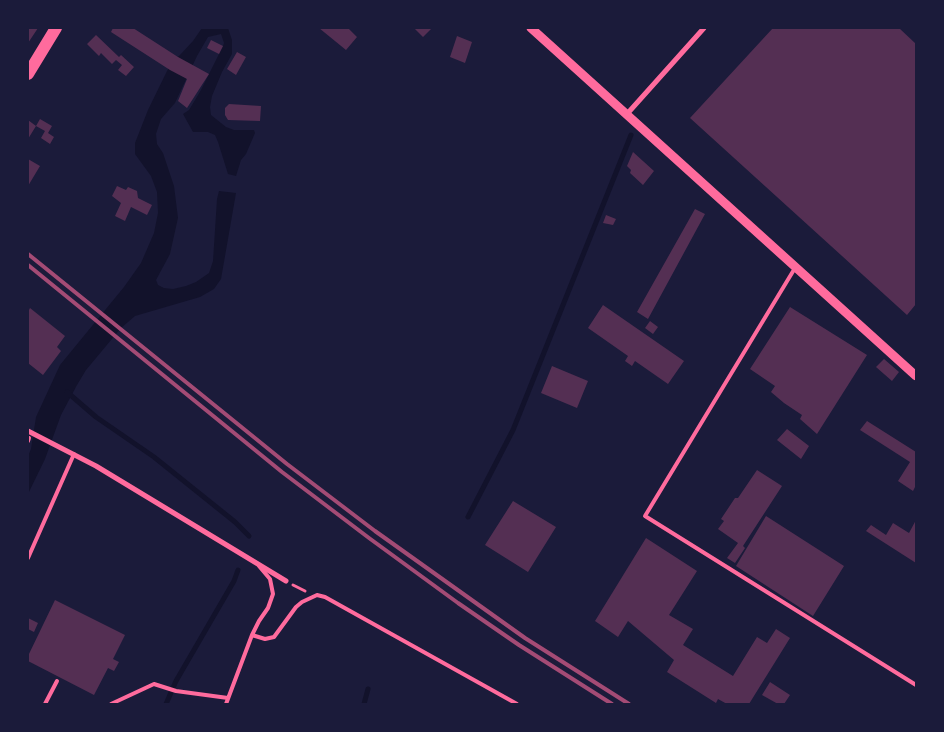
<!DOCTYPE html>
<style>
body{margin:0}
#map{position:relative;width:944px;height:732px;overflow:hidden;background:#1b1b3a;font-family:Georgia,serif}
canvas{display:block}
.frame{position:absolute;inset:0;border:29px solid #1b1b3a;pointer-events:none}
</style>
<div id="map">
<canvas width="944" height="732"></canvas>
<div class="frame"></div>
</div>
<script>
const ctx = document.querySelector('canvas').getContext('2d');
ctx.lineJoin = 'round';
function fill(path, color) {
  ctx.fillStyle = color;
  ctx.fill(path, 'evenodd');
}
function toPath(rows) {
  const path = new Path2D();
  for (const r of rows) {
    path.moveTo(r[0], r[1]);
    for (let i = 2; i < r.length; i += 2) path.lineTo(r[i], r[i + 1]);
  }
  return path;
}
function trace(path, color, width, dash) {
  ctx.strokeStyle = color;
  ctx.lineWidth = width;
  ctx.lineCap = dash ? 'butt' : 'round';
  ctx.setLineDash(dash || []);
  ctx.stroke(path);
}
const water = toPath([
 [202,28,228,28,232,40,232,54,222,72,212,96,210,107,211,115,226,127,234,130,254,130,255,133,246,154,241,160,236,176,228,174,218,142,215,135,208,132,193,132,183,114,189,110,201,90,223,46,224,43,221,34,208,37,197,56,175,103,161,119,156,134,157,144,163,153,174,186,178,218,170,254,156,280,158,285,164,288,173,289,186,286,196,282,209,273,213,261,217,199,219,191,236,193,221,279,214,289,200,297,135,316,121,328,86,370,77,385,61,415,45,459,28,494,28,456,31,449,36,417,60,365,124,287,141,263,154,233,158,213,157,192,151,176,135,154,135,143,148,110,167,71,175,58,179,56,193,41]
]);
const stream = toPath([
 [67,392,96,417,154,457,235,522,249,536],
 [468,517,513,430,631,135],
 [166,704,176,681,234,581,238,570],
 [364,704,368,689]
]);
const building = toPath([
 [28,28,38,28,28,43],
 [113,28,133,28,178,57,209,74,187,108,178,101,187,79,170,70,111,32],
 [319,28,348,28,357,37,346,50],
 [414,28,432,28,423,37],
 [773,28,899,28,916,44,916,304,907,315,690,118],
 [96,35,119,57,121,55,134,67,126,76,118,70,122,65,116,60,112,64,101,53,99,56,87,44],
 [457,36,472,42,465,63,450,57],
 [211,40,223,46,219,54,207,48],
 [237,52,246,57,236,75,227,69],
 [229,104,261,106,260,121,228,120,225,115,225,108],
 [40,119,52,126,48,133,54,137,50,144,41,138,45,131,36,126],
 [28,120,36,126,28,139],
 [633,152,654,171,643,185,630,173,631,170,627,166],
 [28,159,40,166,28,186],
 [117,186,126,190,128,187,137,191,138,198,152,205,147,215,131,207,125,221,115,216,121,203,112,196],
 [695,209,705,214,648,319,637,312],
 [606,215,616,219,613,225,603,223],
 [603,305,684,361,668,384,635,361,632,366,625,361,628,356,588,328],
 [790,307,867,355,817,434,800,419,802,415,784,403,771,392,775,386,750,369],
 [30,308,65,336,57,347,61,351,43,375,28,363,28,312],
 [650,321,658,327,653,334,645,328],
 [884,359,899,372,892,381,876,367],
 [552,366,588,381,577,408,541,393],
 [867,421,916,452,916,485,913,491,898,481,910,462,860,430],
 [787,429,809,446,801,459,777,440],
 [757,470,782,486,743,546,745,548,735,563,727,558,738,543,718,529,724,521,721,519,735,498,738,498],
 [513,501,556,527,528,572,485,545],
 [766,516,844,566,813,616,736,566],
 [916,520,916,563,866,531,871,525,886,535,893,523,909,533],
 [646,538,697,571,669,615,693,629,683,645,733,676,757,637,767,643,776,629,790,638,749,704,727,704,718,699,716,703,667,672,674,660,628,621,618,637,595,621],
 [55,600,125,635,113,659,119,662,114,671,108,668,94,695,28,661,28,656],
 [28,618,38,623,34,632,28,629],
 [770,682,790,695,784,704,778,704,762,695]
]);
const path = toPath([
 [293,585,305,591]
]);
const service = toPath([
 [795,268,645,516,916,685],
 [28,441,29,438],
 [28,558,74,454],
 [252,635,265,639,274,637,296,607,302,602,317,595,325,597,517,704],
 [45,704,57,681],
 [111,704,154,684,176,691,228,698],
 [226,704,252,635,259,621,268,608,273,594,270,579,259,566]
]);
const minor = toPath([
 [627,114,704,28],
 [28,431,96,466,286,581]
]);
const tertiary = toPath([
 [531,28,916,376]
]);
const primary = toPath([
 [28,74,56,28]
]);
const rail = toPath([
 [28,254,287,464,375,531,525,638,629,704],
 [28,265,282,472,369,538,458,603,519,645,612,704]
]);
fill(water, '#12122b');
trace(stream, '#12122b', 5);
fill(building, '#542f53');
trace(path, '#ff6b9d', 3);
trace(service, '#ff6b9d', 4);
trace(minor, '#ff6b9d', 5);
trace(tertiary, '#ff6b9d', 9);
trace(primary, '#ff6b9d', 12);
trace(rail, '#a44b75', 4);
</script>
